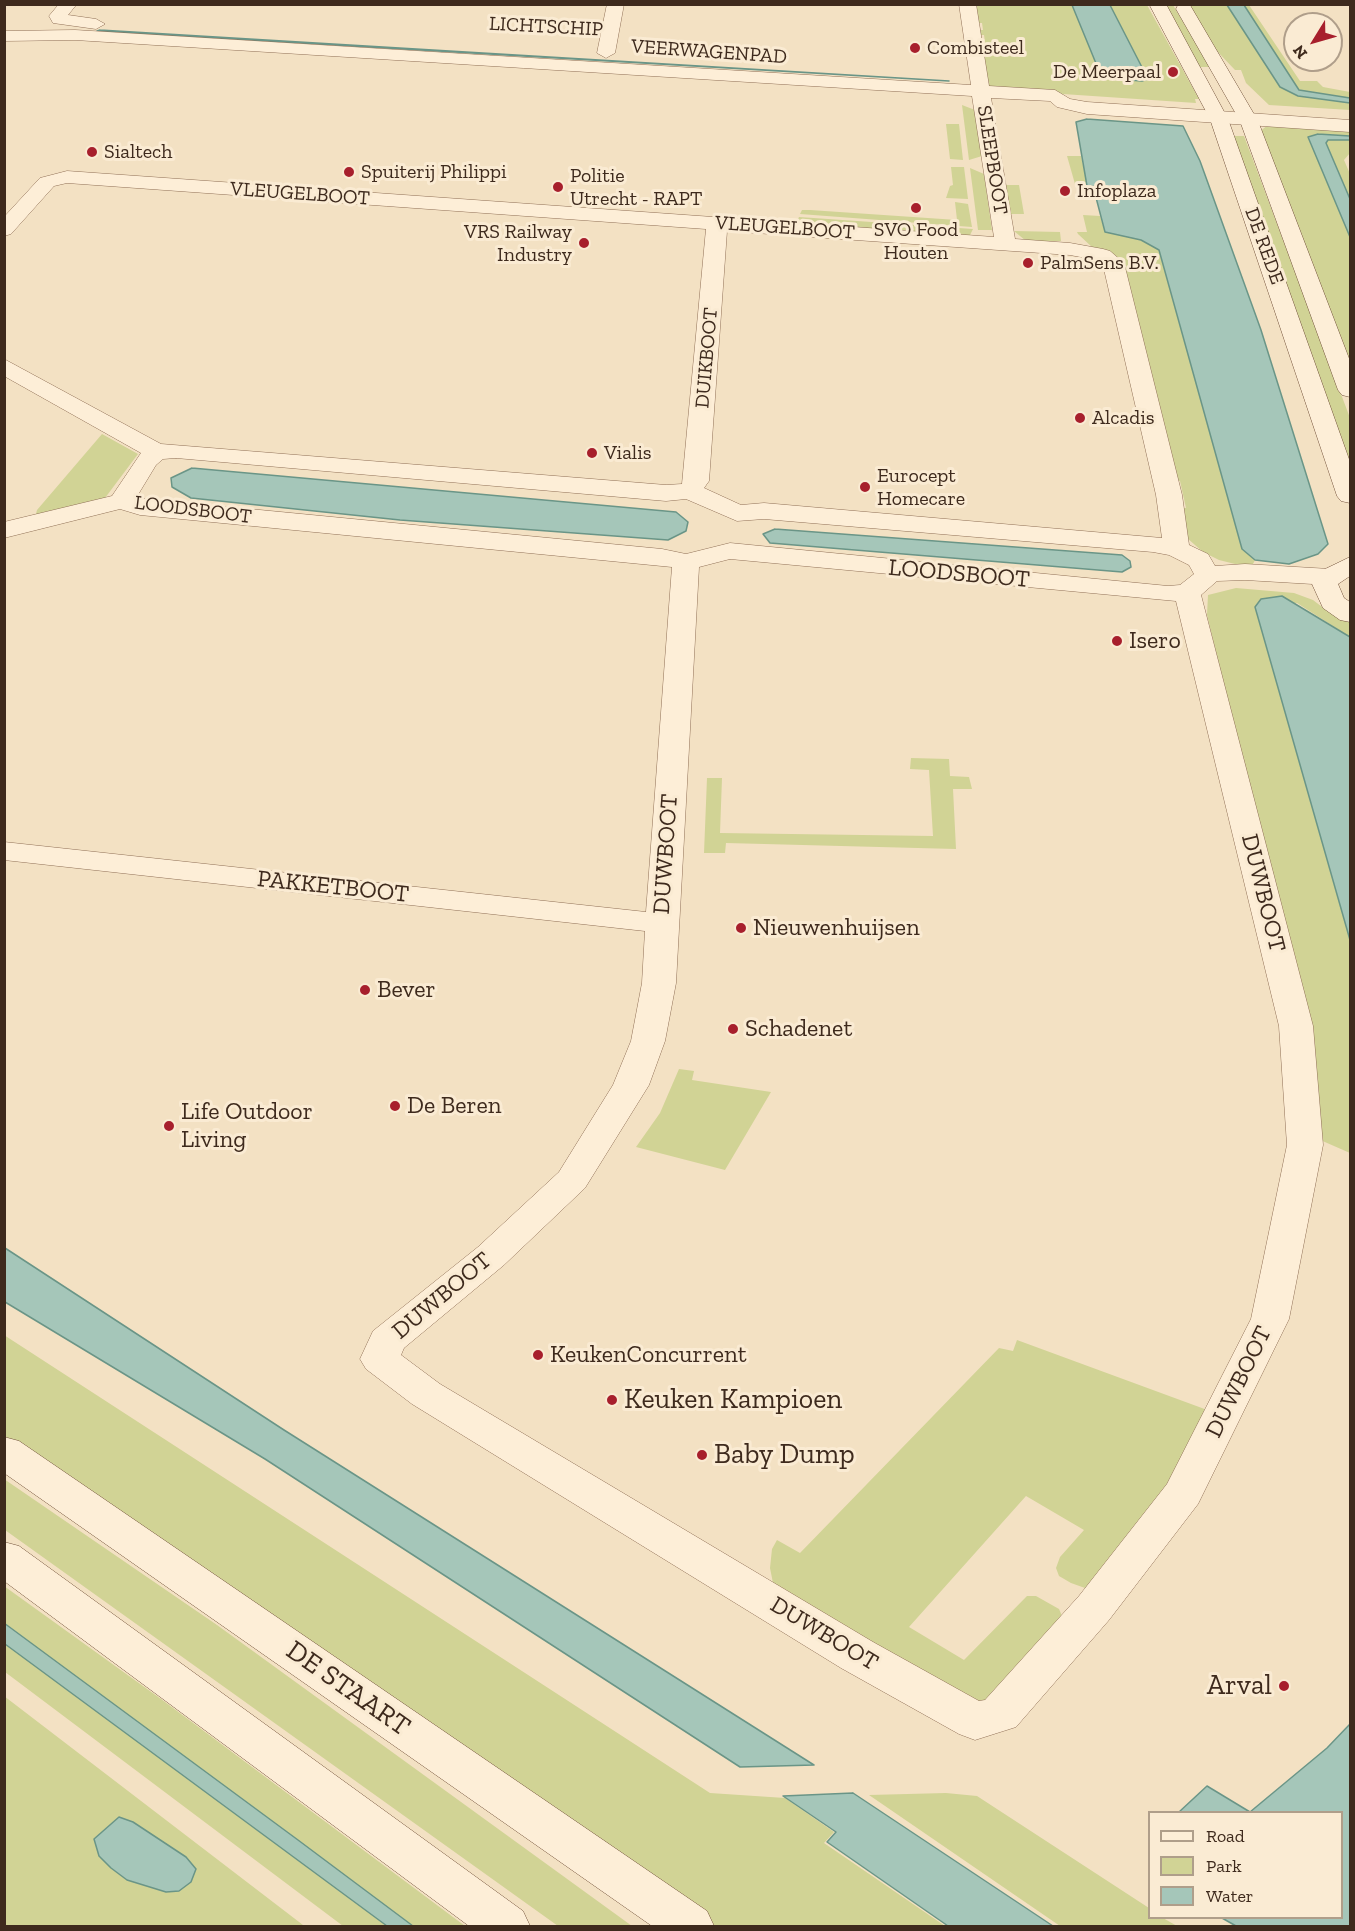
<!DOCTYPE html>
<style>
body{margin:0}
#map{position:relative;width:1355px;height:1931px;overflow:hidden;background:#f3e1c3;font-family:"Zilla Slab",serif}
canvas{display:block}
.frame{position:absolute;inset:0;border:6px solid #3e2a1d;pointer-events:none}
.legend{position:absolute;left:1148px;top:1811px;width:195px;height:108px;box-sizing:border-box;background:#faebd3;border:2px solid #af9e8a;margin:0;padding:8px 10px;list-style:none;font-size:18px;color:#3e2a1d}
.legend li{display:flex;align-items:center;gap:12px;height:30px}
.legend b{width:30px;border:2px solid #af9e8a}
.north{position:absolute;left:1283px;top:12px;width:60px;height:60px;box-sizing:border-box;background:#faebd3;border:2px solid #af9e8a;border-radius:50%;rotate:233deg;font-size:16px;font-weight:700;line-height:24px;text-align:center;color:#3e2a1d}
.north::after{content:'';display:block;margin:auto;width:21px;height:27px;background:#a71f2c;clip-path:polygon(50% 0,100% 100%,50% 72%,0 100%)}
</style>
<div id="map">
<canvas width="1355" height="1931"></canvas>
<div class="frame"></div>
<ul class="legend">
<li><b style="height:8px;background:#fdeed7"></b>Road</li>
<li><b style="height:16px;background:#d1d395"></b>Park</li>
<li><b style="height:16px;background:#a5c6b9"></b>Water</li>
</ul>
<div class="north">N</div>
</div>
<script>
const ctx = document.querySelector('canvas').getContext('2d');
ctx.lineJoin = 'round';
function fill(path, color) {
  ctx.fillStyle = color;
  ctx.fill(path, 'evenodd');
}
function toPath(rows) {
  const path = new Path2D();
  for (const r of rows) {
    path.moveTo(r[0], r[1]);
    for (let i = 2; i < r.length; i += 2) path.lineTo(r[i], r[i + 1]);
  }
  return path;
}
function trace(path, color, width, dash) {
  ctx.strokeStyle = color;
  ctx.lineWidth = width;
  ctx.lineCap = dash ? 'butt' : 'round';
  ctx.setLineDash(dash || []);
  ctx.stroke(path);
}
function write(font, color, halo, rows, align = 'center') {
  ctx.font = font + ' "Zilla Slab",serif';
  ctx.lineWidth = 6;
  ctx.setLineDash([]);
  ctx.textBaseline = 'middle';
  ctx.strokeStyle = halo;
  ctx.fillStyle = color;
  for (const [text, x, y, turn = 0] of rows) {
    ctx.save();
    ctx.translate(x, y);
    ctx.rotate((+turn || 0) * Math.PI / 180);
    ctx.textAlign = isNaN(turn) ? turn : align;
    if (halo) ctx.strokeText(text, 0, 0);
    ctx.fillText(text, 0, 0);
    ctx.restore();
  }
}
const green = toPath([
 [974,5,1072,5,1102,78,1148,79,1110,5,1147,5,1199,99,1195,99,1196,103,989,89,981,50,986,49,984,35,979,35,978,30,983,30,982,23,977,23],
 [1162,5,1173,5,1210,67,1197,67],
 [1189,5,1227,5,1280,87,1298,96,1350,103,1350,110,1269,105,1246,83,1241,70,1235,70,1214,48],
 [1244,5,1249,5,1300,81,1317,81,1323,87,1350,92,1350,98,1299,90],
 [962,105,975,110,982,156,969,160],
 [946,124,959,124,963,160,950,159],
 [1268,125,1350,130,1350,136,1318,134,1308,137,1350,237,1350,365,1259,132],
 [1232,136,1244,136,1350,418,1350,462],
 [1328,140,1350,140,1350,153,1344,160,1350,174,1350,199,1326,143],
 [1067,156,1081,156,1087,184,1075,184],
 [951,167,964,167,968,199,946,198,950,186,953,185],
 [970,168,984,174,992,230,978,230],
 [1006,185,1019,185,1024,214,1011,214],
 [955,202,968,204,972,227,800,214,802,210,810,210,957,220],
 [1083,215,1100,216,1105,232,1141,240,1159,250,1242,549,1255,560,1251,568,1219,560,1203,552,1187,538,1180,508,1186,508,1180,481,1173,480,1111,253,1093,248,1078,234,1077,232,1087,232],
 [799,217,973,229,968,239,796,223],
 [1014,231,1060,232,1061,241,1026,241],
 [102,434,138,454,105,498,35,518,37,510],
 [1236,588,1294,593,1313,600,1330,613,1350,620,1350,637,1297,603,1255,607,1350,940,1350,1153,1318,1139,1276,903,1207,615,1208,595],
 [911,758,949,759,950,776,969,777,972,789,953,789,956,849,726,843,725,853,704,853,707,778,722,778,720,833,933,836,929,770,910,769],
 [679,1069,694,1071,692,1080,771,1092,725,1170,636,1147,660,1113],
 [4,1335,710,1793,785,1798,834,1832,824,1843,945,1926,703,1926,256,1609,5,1436],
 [1017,1340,1210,1411,1166,1487,1095,1586,1085,1588,1071,1583,1059,1576,1056,1568,1060,1557,1084,1530,1026,1496,909,1627,964,1660,1027,1596,1036,1596,1059,1609,1062,1616,991,1701,970,1703,773,1583,770,1568,772,1549,777,1540,800,1553,999,1348,1013,1351],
 [4,1479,217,1625,632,1926,558,1926,5,1530],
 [4,1586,161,1699,465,1926,343,1926,5,1672],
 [4,1696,303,1925,305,1926,5,1926],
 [946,1793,977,1796,1149,1908,1150,1918,1163,1918,1177,1926,1060,1926,869,1795]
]);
const water = toPath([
 [1072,5,1110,5,1148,79,1142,81,1102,78,1072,5],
 [1227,5,1244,5,1299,90,1350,98,1350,103,1298,96,1280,87,1227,5],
 [100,30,949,81,97,31,100,30],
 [1087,119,1183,126,1200,161,1261,330,1328,544,1318,554,1289,564,1255,560,1242,549,1159,250,1141,240,1105,232,1093,186,1087,186,1076,122,1087,119],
 [1318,134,1350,136,1350,140,1328,140,1326,143,1350,199,1350,237,1308,137,1318,134],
 [192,468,676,512,688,522,686,531,668,540,400,520,191,498,172,487,171,478,192,468],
 [775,529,1122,555,1130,561,1131,567,1122,572,770,543,763,534,775,529],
 [1282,596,1350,637,1350,940,1255,607,1261,599,1282,596],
 [5,1248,284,1430,814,1765,740,1767,265,1459,5,1302,5,1248],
 [4,1623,298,1840,413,1926,387,1926,5,1644,4,1623],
 [1350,1724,1350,1926,1236,1926,1222,1918,1342,1918,1342,1812,1179,1812,1207,1786,1250,1812,1327,1748,1350,1724],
 [853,1793,1053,1926,948,1926,827,1842,836,1832,783,1796,853,1793],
 [119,1817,133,1822,186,1857,196,1869,191,1882,179,1891,166,1892,127,1880,111,1868,99,1856,94,1839,119,1817]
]);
const minor = toPath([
 [59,4,77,4,68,15,96,19,105,24,96,29,53,23,49,16,59,4],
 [607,4,624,4,615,53,606,58,597,53,607,4],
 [959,4,976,4,989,86,1055,90,1070,99,1087,102,1350,120,1350,132,1087,114,1057,107,1050,101,991,98,1015,239,1070,243,1103,249,1110,251,1124,263,1182,495,1189,545,1208,554,1215,566,1245,564,1330,569,1339,571,1343,577,1339,583,1330,585,1245,580,1217,581,1201,595,1313,1026,1323,1145,1289,1319,1198,1504,1109,1620,1016,1727,975,1740,959,1734,841,1668,412,1404,366,1369,360,1359,373,1331,478,1247,559,1172,613,1085,631,1041,642,983,645,931,4,860,4,842,646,912,672,567,140,515,120,509,4,538,4,522,112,496,141,453,4,376,4,359,161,444,666,485,682,484,706,229,67,183,54,186,11,234,4,236,4,217,40,178,67,171,994,237,972,96,75,40,4,41,4,31,75,30,971,85,959,4],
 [727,231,1070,255,1096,260,1103,265,1156,495,1162,538,764,503,741,505,704,488,709,481,727,231],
 [176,458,666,501,686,499,737,521,764,519,1153,552,1169,555,1189,565,1194,574,1180,585,1168,586,730,543,686,554,662,549,136,498,156,465,163,459,176,458],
 [730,559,1176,601,1279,1026,1287,1145,1251,1319,1167,1484,1079,1596,985,1700,979,1701,873,1642,440,1384,401,1355,404,1348,504,1265,585,1188,649,1085,665,1041,676,983,699,567,730,559]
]);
const secondary = toPath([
 [1149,4,1166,4,1228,119,1350,462,1350,503,1341,501,1337,496,1210,119,1149,4],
 [1178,5,1190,5,1258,121,1350,361,1350,397,1342,395,1338,390,1240,121,1176,9,1178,5],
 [1350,557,1350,576,1338,584,1344,598,1350,602,1350,622,1340,620,1323,608,1312,584,1321,571,1350,557],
 [4,1437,19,1441,707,1911,714,1926,652,1926,4,1473,4,1437],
 [4,1542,19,1546,523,1911,530,1926,469,1926,4,1581,4,1542]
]);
const markers = [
 [915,48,6,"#a71f2c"],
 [1173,72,6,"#a71f2c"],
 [92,152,6,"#a71f2c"],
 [349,172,6,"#a71f2c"],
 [558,187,6,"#a71f2c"],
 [1065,191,6,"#a71f2c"],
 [916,208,6,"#a71f2c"],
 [584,243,6,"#a71f2c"],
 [1028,263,6,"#a71f2c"],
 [1080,418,6,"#a71f2c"],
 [592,453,6,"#a71f2c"],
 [865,487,6,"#a71f2c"],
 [1117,641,6,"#a71f2c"],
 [741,928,6,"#a71f2c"],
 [365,990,6,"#a71f2c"],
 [733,1029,6,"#a71f2c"],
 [395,1106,6,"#a71f2c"],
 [169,1126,6,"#a71f2c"],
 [538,1355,6,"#a71f2c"],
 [612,1400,6,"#a71f2c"],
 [702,1455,6,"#a71f2c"],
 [1284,1686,6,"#a71f2c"]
];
const farStreetnames = [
 ["LICHTSCHIP",546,27,3],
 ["VEERWAGENPAD",709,52,4],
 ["SLEEPBOOT",992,160,81],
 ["VLEUGELBOOT",300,194,4],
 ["VLEUGELBOOT",785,228,4],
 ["DE REDE",1264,246,70],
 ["DUIKBOOT",707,358,-85],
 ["LOODSBOOT",193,510,7]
];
const farPoinames = [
 ["Combisteel",927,48],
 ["De Meerpaal",1161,72,"right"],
 ["Sialtech",104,152],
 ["Spuiterij Philippi",361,172],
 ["Politie",570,176],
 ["Utrecht - RAPT",570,199],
 ["Infoplaza",1077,191],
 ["SVO Food",916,230,"center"],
 ["Houten",916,253,"center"],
 ["VRS Railway",572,232,"right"],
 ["Industry",572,255,"right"],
 ["PalmSens B.V.",1040,263],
 ["Alcadis",1092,418],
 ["Vialis",604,453],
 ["Eurocept",877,476],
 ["Homecare",877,499]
];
const streetNames = [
 ["LOODSBOOT",959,574,5],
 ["DUWBOOT",666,854,-86],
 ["PAKKETBOOT",333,887,6],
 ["DUWBOOT",1263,893,76],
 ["DUWBOOT",442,1296,-40],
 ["DUWBOOT",1239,1382,-64],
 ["DUWBOOT",824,1634,31]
];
const poiNames = [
 ["Isero",1129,641],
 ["Nieuwenhuijsen",753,928],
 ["Bever",377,990],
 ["Schadenet",745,1029],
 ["De Beren",407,1106],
 ["Life Outdoor",181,1112],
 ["Living",181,1140],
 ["KeukenConcurrent",550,1355]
];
const nearPoinames = [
 ["Keuken Kampioen",624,1400],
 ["Baby Dump",714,1455],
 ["Arval",1272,1686,"right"]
];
const nearStreetnames = [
 ["DE STAART",348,1689,35]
];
fill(green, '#d1d395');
fill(water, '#a5c6b9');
trace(water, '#6a9587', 1.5);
trace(minor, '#907057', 1);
trace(secondary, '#72513a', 1);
fill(minor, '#fdeed7');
fill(secondary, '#fdeed7');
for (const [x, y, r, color] of markers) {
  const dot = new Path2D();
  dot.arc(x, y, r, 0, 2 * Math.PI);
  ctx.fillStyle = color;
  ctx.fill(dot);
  trace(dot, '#faebd3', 2);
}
write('20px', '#3e2a1d', '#faebd3', farStreetnames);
write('20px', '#3e2a1d', '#faebd3', farPoinames, 'left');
write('24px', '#3e2a1d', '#faebd3', streetNames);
write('24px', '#3e2a1d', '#faebd3', poiNames, 'left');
write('28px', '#3e2a1d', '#faebd3', nearPoinames, 'left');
write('28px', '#3e2a1d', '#faebd3', nearStreetnames);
</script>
